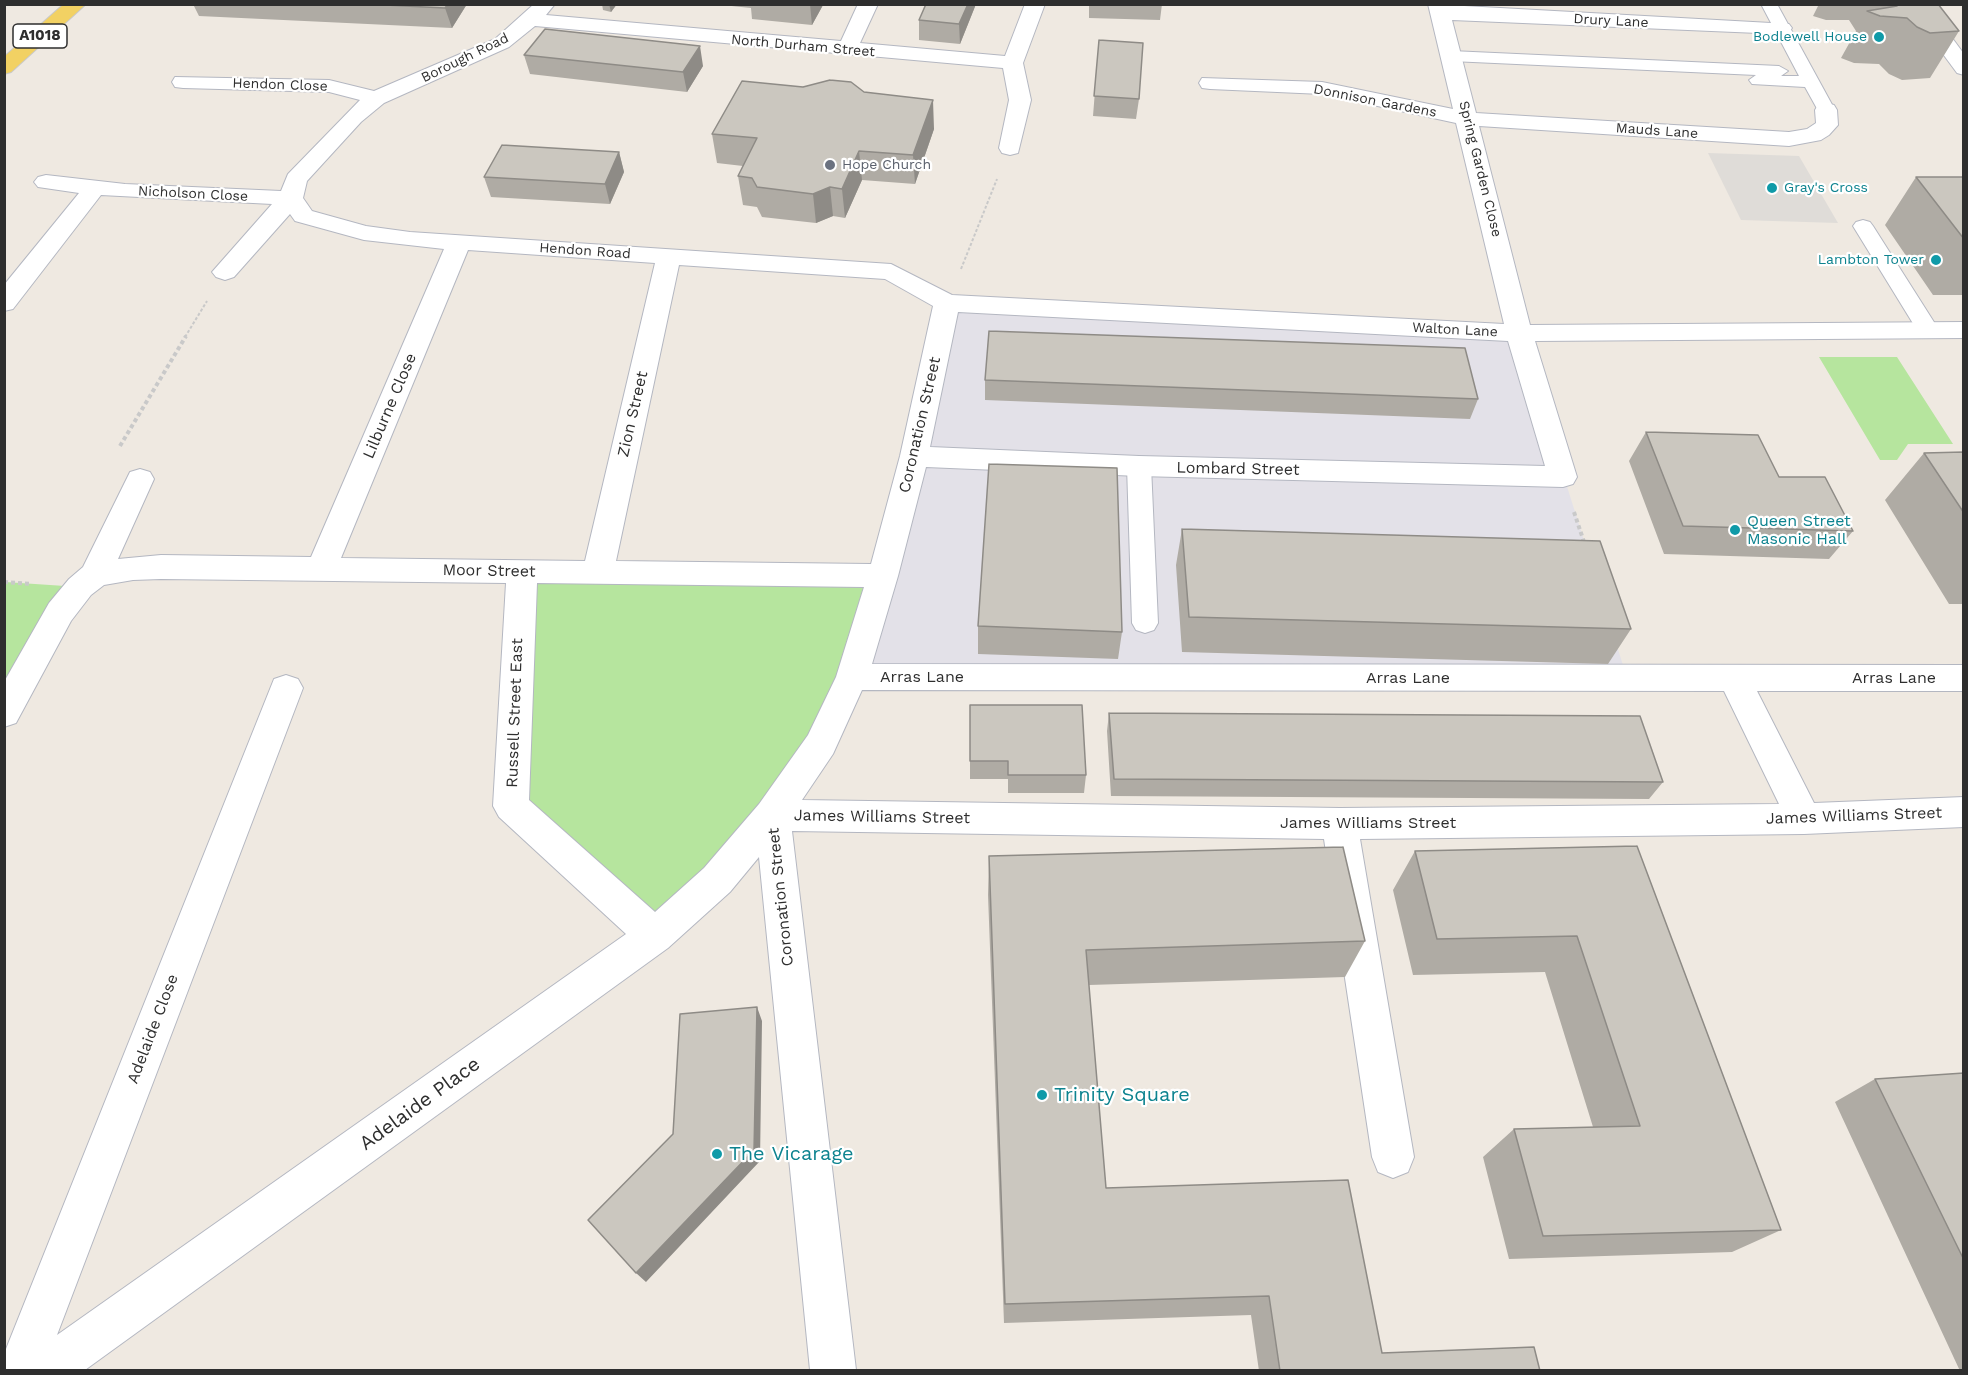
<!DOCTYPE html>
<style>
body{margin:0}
#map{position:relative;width:1968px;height:1375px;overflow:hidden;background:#efe9e1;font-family:"Work Sans",sans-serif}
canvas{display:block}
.frame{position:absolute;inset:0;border:6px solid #2e2e2e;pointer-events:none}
</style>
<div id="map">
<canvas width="1968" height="1375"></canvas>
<div class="frame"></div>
</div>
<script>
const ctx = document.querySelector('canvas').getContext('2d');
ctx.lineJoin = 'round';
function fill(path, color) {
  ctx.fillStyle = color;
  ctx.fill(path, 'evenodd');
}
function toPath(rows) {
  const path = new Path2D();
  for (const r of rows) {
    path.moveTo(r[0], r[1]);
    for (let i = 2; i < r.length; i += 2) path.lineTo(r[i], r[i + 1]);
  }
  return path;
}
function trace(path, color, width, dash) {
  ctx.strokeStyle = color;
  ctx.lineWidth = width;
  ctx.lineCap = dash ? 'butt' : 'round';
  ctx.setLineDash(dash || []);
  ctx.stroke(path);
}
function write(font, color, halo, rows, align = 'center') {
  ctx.font = font + ' "Work Sans",sans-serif';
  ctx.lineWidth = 4.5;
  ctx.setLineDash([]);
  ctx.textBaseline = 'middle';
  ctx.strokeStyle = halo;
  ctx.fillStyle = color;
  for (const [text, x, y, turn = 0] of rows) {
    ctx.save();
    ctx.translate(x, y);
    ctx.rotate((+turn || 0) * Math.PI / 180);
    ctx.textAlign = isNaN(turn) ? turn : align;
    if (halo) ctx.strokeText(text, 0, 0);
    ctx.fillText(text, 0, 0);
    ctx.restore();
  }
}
const industrial = toPath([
 [947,303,1519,333,1627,678,852,677]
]);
const green = toPath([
 [1819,357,1897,357,1953,444,1908,444,1897,460,1880,460],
 [522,571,883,576,821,744,655,936,511,806],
 [5,582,80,587,5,713]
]);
const plaza = toPath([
 [1708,153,1799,156,1838,223,1741,220]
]);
const pathFar1 = toPath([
 [961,269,997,179],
 [185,337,207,301]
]);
const path = toPath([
 [120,446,186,336],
 [1574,512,1585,545],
 [4,582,31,584]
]);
const lane = toPath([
 [1761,4,1777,4,1835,110,1832,114,1820,114,1805,87,1752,84,1749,80,1756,75,1451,61,1442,56,1451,51,1779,66,1788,71,1781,76,1799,76,1761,4],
 [1863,220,1870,222,1873,226,1939,330,1936,335,1928,337,1920,335,1917,330,1853,226,1856,222,1863,220],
 [1139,458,1147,460,1151,466,1158,623,1154,630,1145,633,1136,630,1132,623,1127,466,1131,460,1139,458]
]);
const street = toPath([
 [534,4,555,4,546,15,841,41,858,4,878,4,860,43,1005,56,1025,4,1045,4,1023,63,1031,100,1018,153,1010,155,1002,153,999,148,1009,100,1003,68,535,26,509,47,384,103,361,122,307,181,303,198,312,211,366,226,410,232,891,264,952,295,1504,324,1456,123,1322,94,1210,89,1202,88,1199,83,1202,78,1322,82,1453,109,1428,4,1789,24,1792,28,1789,32,1782,34,1452,20,1476,113,1789,132,1807,129,1816,123,1815,110,1818,105,1826,103,1834,105,1837,110,1838,125,1829,135,1821,140,1789,146,1479,126,1530,325,1964,322,1964,338,1535,341,1577,477,1573,484,1563,487,1139,476,926,467,898,576,872,664,1964,665,1964,691,1757,691,1814,803,1964,797,1964,827,1804,834,1360,839,1414,1157,1408,1172,1393,1178,1378,1172,1372,1157,1324,839,792,831,856,1370,810,1370,759,857,730,892,668,948,85,1370,4,1370,4,1354,274,679,286,675,298,679,303,688,57,1335,626,934,499,817,493,806,506,583,161,579,133,580,104,585,91,595,71,621,16,723,4,727,4,682,49,603,69,579,83,567,130,472,140,469,150,472,154,479,118,559,161,555,311,557,444,249,364,240,295,221,290,214,234,277,225,280,216,277,212,272,272,204,101,195,13,309,4,311,4,285,79,193,38,187,34,182,38,177,46,175,125,184,281,191,288,174,360,100,329,92,183,88,175,87,172,82,175,77,329,80,374,91,495,39,534,4],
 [468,250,655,263,585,561,341,558,468,250],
 [679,265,885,279,933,306,900,456,871,564,616,561,679,265],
 [958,312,1508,341,1545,466,1139,456,930,447,958,312],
 [537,583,864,587,836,677,808,735,759,804,704,868,655,912,529,800,537,583],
 [862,690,1724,691,1779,804,1340,808,802,800,833,754,862,690]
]);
const secondary = toPath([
 [1906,4,1927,4,1964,54,1964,75,1957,73,1906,4]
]);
const primary = toPath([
 [64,4,86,4,11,72,4,74,4,57,64,4]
]);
const wall = toPath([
 [193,4,467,4,452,28,199,16],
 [602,4,617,4,611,12,603,10],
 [712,4,823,4,823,5,812,25,752,19,751,8],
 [926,4,976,4,960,44,919,40,919,20],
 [1089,4,1162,4,1160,20,1089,18],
 [1819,4,1938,4,1959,31,1930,78,1902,80,1889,74,1879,64,1854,63,1841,58,1856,31,1849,20,1826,20,1813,16],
 [1099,40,1139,99,1136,119,1093,116],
 [524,55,703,66,687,92,530,74],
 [864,92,934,129,915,184,862,180,845,218,833,216,816,223,762,217,757,207,743,205,738,176,743,166,717,163,712,134],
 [619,152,624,172,610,204,491,197,484,177],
 [1916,177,1964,177,1964,295,1933,295,1885,225],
 [985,380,1478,399,1470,419,985,400],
 [1646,432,1779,477,1853,531,1829,559,1664,554,1629,461],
 [1964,452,1964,604,1949,604,1885,500,1924,453],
 [1182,529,1631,629,1608,664,1182,652,1176,565],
 [978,626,1122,632,1118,659,978,654],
 [970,705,1086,775,1084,793,1008,793,1008,779,970,779],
 [1109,713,1663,782,1649,799,1111,796,1107,731],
 [1637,846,1781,1230,1732,1252,1509,1259,1483,1157,1514,1129,1593,1127,1545,972,1413,975,1393,890,1415,851],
 [989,856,1365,941,1345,977,1089,985,1106,1188,1382,1353,1540,1371,1259,1371,1251,1315,1004,1323,988,895],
 [1964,1073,1964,1371,1960,1371,1835,1102,1875,1079]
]);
const shadedWall = toPath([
 [448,4,467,4,452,28,445,8],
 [609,4,617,4,611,12],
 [810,4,823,4,823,5,812,25],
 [968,4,976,4,960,44,959,24],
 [700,46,703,66,687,92,683,72],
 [933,100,934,129,915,184,913,155],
 [859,151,862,180,845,218,842,189],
 [619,152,624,172,610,204,605,184],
 [830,187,833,216,816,223,813,194],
 [757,1007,762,1021,760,1161,646,1282,636,1273]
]);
const building = toPath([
 [365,4,448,4,445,8,365,4],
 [926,4,968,4,959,24,919,20,926,4],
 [1895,4,1938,4,1959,31,1930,33,1917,27,1907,18,1880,16,1867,11,1897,6,1895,4],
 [545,29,700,46,683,72,524,55,545,29],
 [1099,40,1143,43,1139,99,1094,96,1099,40],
 [830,80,851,82,864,92,933,100,913,155,859,151,842,189,830,187,813,194,757,187,752,178,738,176,757,138,712,134,742,81,803,87,830,80],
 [502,145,619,152,605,184,484,177,502,145],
 [1916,177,1964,177,1964,239,1916,177],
 [989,331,1465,348,1478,399,985,380,989,331],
 [1646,432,1758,435,1779,477,1825,477,1853,531,1683,526,1646,432],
 [1964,452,1964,513,1924,453,1964,452],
 [989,464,1117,468,1122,632,978,626,989,464],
 [1182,529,1600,541,1631,629,1189,617,1182,529],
 [970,705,1082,705,1086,775,1008,775,1008,761,970,761,970,705],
 [1109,713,1640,716,1663,782,1114,779,1109,713],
 [1637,846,1781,1230,1543,1236,1514,1129,1640,1126,1577,936,1437,939,1415,851,1637,846],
 [1343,847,1365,941,1086,950,1106,1188,1348,1180,1382,1353,1534,1347,1540,1371,1280,1371,1269,1296,1005,1304,989,856,1343,847],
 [757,1007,754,1150,636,1273,588,1220,673,1134,680,1014,757,1007],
 [1964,1073,1964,1260,1875,1079,1964,1073]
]);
const markers = [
 [1879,37,6,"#0f9aa8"],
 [830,165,6,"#6b7280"],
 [1772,188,6,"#0f9aa8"],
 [1936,260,6,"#0f9aa8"],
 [1735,530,6,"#0f9aa8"],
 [1042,1095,6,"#0f9aa8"],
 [717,1154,6,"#0f9aa8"]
];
const farStreetnames = [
 ["Drury Lane",1611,21,3],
 ["North Durham Street",803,46,5],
 ["Borough Road",465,58,-26],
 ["Hendon Close",280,85,2],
 ["Donnison Gardens",1375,101,11],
 ["Mauds Lane",1657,131,4],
 ["Spring Garden Close",1480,169,76],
 ["Nicholson Close",193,194,3],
 ["Hendon Road",585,251,4],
 ["Walton Lane",1455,330,3]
];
const farCulturenames = [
 ["Bodlewell House",1867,37],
 ["Gray's Cross",1784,188,"left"],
 ["Lambton Tower",1924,260]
];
const farWorshipnames = [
 ["Hope Church",842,165]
];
const shields = [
 [40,36,54]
];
const shieldNames = [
 ["A1018",40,36]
];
const streetNames = [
 ["Lilburne Close",390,406,-67],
 ["Zion Street",633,414,-77],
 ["Coronation Street",920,425,-77],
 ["Lombard Street",1238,469,1],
 ["Moor Street",489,571,1],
 ["Arras Lane",922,677],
 ["Arras Lane",1408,678],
 ["Arras Lane",1894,678],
 ["Russell Street East",515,713,-88],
 ["James Williams Street",1854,816,-2],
 ["James Williams Street",882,817,1],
 ["James Williams Street",1368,823],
 ["Coronation Street",781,897,-96],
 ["Adelaide Close",153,1029,-69]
];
const cultureNames = [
 ["Queen Street",1747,521],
 ["Masonic Hall",1747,539]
];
const nearCulturenames = [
 ["Trinity Square",1054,1095],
 ["The Vicarage",729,1154]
];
const nearStreetnames = [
 ["Adelaide Place",420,1104,-36]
];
fill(industrial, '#e3e1e8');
fill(green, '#b6e59e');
fill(plaza, '#dfdcd8');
trace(lane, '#b4b7c1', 2);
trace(street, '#b4b7c1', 2);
trace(secondary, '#b4b7c1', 2);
trace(primary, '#c9c9c9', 2);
trace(pathFar1, '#c9c9c9', 2, [3, 2]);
trace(path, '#c9c9c9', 4, [4, 3]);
fill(lane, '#fff');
fill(street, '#fff');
fill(secondary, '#fff');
fill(primary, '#f2d163');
fill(wall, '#afaba4');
fill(shadedWall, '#8e8b86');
fill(building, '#cbc7bf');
trace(building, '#8e8b86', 1.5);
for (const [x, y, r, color] of markers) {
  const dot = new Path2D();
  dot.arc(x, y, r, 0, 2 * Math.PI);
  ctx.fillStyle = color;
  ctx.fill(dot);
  trace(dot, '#fff', 2);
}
write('14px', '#2e2e2e', '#fff', farStreetnames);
write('14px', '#0d838f', '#fff', farCulturenames, 'right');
write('14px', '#5b616d', '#fff', farWorshipnames, 'left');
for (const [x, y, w] of shields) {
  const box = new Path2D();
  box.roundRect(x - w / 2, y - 12, w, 24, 4.5);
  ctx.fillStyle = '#fff';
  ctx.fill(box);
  trace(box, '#2e2e2e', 1.5);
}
write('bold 15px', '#2e2e2e', null, shieldNames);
write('16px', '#2e2e2e', '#fff', streetNames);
write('16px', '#0d838f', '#fff', cultureNames, 'left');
write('20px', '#0d838f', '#fff', nearCulturenames, 'left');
write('20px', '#2e2e2e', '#fff', nearStreetnames);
</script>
